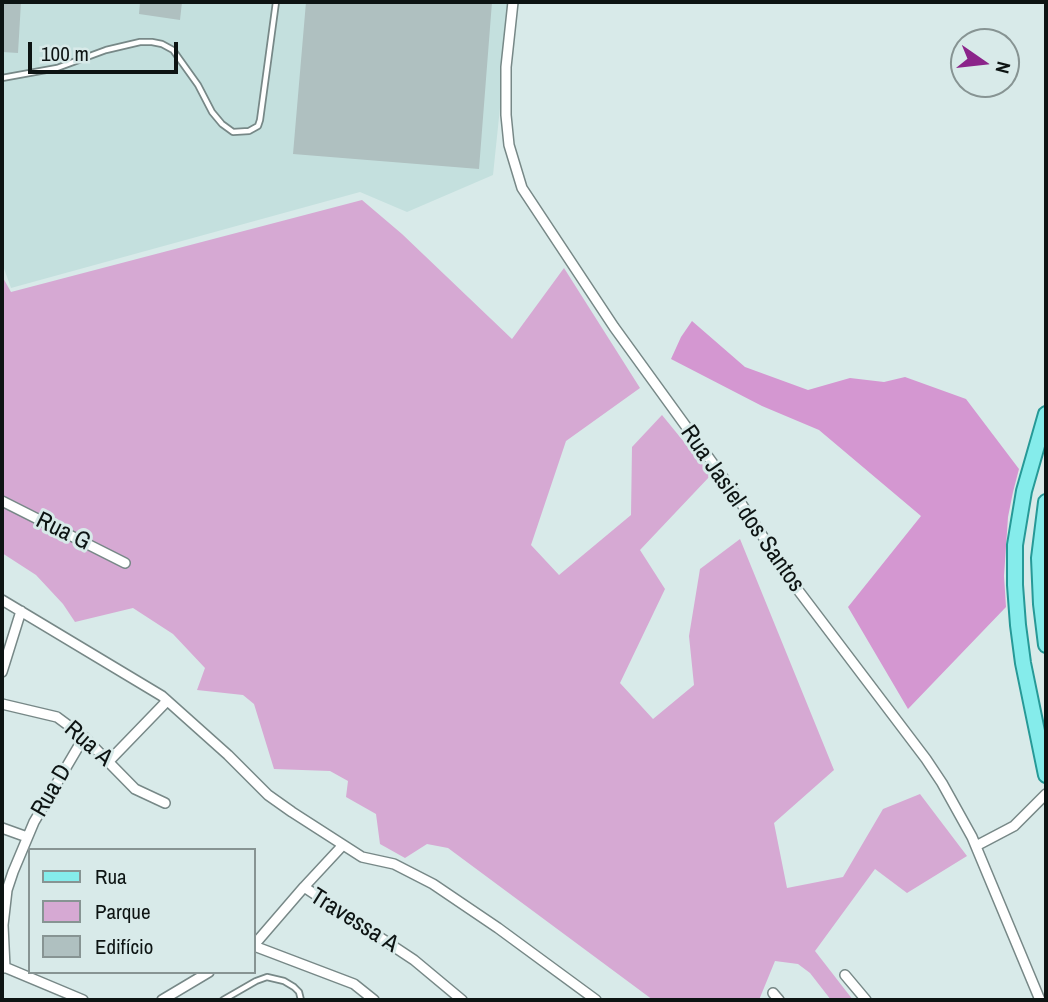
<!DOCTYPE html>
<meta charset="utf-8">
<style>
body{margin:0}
#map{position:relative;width:1048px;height:1002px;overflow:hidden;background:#d8eae9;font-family:"Archivo Narrow",sans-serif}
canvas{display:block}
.frame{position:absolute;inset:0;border:4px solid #0d1413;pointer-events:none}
.legend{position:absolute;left:28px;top:848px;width:228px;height:126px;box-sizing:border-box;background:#d8eae9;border:2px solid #879493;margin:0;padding:9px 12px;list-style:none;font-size:21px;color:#0d1413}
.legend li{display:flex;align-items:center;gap:14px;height:35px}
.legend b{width:35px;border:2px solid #879493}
.north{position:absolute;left:950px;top:28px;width:70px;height:70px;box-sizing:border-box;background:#d8eae9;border:2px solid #879493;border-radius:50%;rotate:104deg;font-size:19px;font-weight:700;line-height:28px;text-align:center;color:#0d1413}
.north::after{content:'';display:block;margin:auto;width:24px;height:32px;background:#8b248a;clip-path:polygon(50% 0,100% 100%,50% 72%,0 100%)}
.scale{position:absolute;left:28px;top:42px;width:150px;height:32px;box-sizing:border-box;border:4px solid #0d1413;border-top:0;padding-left:9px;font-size:21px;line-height:24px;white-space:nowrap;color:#0d1413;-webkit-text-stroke:5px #d8eae9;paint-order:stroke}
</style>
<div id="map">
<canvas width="1048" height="1002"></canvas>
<div class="frame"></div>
<ul class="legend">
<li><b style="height:9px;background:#85eceb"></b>Rua</li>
<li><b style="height:19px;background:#d6a9d3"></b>Parque</li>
<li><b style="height:19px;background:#afc0c0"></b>Edifício</li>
</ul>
<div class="north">N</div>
<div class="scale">100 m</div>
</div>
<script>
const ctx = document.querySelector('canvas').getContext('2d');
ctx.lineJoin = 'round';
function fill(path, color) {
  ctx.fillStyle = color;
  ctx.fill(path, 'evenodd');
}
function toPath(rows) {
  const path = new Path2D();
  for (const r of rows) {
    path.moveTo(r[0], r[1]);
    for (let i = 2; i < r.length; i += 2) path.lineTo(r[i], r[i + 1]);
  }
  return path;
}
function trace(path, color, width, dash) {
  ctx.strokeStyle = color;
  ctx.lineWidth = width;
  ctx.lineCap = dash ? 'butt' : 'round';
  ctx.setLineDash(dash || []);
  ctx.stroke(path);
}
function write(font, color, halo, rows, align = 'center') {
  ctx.font = font + ' "Archivo Narrow",sans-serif';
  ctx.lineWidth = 6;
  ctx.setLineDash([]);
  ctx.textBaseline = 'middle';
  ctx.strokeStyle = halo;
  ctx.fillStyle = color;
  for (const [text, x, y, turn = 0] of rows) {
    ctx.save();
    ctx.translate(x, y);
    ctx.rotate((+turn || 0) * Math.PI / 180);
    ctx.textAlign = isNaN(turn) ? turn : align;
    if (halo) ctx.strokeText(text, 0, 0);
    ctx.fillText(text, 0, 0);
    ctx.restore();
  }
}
const built = toPath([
 [2,2,511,2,493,175,407,212,360,192,11,288,2,263]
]);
const green = toPath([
 [362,200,402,234,512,339,564,268,640,388,566,441,531,545,559,575,631,515,632,447,662,415,711,475,640,550,665,589,620,683,653,719,694,685,689,636,700,569,740,539,834,770,774,823,787,888,843,877,883,809,920,794,967,856,907,893,875,869,815,951,853,1000,831,1000,810,973,798,964,775,961,759,1000,653,1000,448,848,427,844,405,858,380,844,376,814,346,797,348,781,330,771,274,769,254,704,243,695,197,690,205,668,173,634,133,608,75,622,63,604,36,575,2,553,2,276,11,292]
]);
const forest = toPath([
 [692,321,745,367,808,390,850,378,884,382,905,377,966,399,1019,469,1013,492,1008,517,1004,576,1006,607,908,709,848,607,921,516,819,430,762,406,671,359,681,337]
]);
const building = toPath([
 [2,2,21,2,18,53,2,52],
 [140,2,182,2,180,20,139,14],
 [306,2,492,2,479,169,293,154]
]);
const lane = toPath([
 [2,78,57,68,106,50,140,42,152,42,162,44,173,50,198,85,212,112,222,124,233,132,249,131,258,126,260,120,276,2],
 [223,1000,256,981,267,977,284,981,294,987,299,992,301,1000]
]);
const street = toPath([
 [513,2,506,67,506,115,509,145,522,188,614,327,735,494,798,590,926,759,942,783,972,837,1040,1000],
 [2,501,125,563],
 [2,600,162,696,228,755,268,795,292,812,362,857,394,864,433,884,498,928,596,1000],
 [2,672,21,611],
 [2,704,57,717,84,737,135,789,165,803],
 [109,761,167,701],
 [2,828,27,837],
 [976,846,1014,826,1046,794],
 [304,887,343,845],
 [254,945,304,887,414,960,462,1000],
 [254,946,354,984,374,1000],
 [2,966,83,1000],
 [5,968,3,925,7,890,13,872,34,822,84,737],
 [845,975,866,1000],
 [773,993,779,1000],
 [162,1000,209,972]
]);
const primary = toPath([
 [1046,414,1024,491,1015,545,1015,585,1018,625,1023,663,1046,775],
 [1046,502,1039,558,1041,604,1046,645]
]);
const streetNames = [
 ["Rua Jasiel dos Santos",742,509,55],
 ["Rua G",63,532,26],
 ["Rua A",88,744,41],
 ["Rua D",52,791,-60],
 ["Travessa A",354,921,32]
];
fill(built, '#c4e0de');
fill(green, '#d6a9d3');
fill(forest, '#d497d1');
fill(building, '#afc0c0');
trace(lane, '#778887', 8);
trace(street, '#778887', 12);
trace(primary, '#269997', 18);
trace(lane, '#fff', 4.5);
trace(street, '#fff', 9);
trace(primary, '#85eceb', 14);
write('24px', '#0d1413', '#d8eae9', streetNames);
</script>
